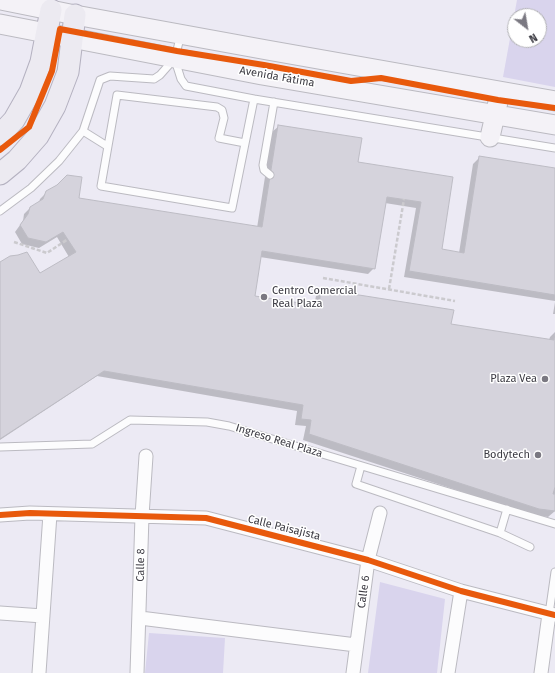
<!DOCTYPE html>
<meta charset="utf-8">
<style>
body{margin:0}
#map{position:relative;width:555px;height:673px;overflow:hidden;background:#eceaf4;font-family:"Fira Sans",sans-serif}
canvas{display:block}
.north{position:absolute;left:507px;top:8px;width:40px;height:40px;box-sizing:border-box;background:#fff;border:1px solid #b1b1b4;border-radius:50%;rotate:149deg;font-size:11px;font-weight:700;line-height:16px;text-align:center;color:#3c3b43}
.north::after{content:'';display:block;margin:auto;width:14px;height:18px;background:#7a7881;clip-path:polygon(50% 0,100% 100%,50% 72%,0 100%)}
</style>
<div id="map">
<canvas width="555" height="673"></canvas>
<div class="north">N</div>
</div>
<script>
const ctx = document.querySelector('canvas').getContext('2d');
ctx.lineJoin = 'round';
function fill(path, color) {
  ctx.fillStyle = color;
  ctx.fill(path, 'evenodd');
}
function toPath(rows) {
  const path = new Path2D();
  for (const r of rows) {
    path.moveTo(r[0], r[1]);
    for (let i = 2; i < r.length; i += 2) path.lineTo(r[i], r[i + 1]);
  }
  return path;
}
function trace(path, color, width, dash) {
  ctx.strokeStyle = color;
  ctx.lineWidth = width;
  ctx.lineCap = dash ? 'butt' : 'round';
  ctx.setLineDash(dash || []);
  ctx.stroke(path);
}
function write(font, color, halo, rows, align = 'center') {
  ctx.font = font + ' "Fira Sans",sans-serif';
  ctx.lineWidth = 3;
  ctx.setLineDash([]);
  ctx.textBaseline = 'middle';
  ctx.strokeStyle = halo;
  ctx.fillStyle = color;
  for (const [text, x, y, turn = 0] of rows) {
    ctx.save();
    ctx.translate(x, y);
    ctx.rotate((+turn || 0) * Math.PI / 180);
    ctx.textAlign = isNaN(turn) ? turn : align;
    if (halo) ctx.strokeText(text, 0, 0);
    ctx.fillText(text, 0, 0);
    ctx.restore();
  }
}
const green = toPath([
 [517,0,555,0,555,87,503,77],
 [515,16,539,16,539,40,515,40],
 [380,582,445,599,437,673,368,673],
 [149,633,225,638,223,673,145,673]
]);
const shadow = toPath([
 [279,126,357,163,452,178,441,250,459,253,473,164,479,158,555,170,555,301,404,277,416,208,385,203,374,268,368,274,260,257,253,297,314,306,316,296,322,290,450,325,549,340,550,337,555,332,555,511,548,517,533,515,303,440,306,426,295,425,297,411,97,376,0,440,0,264,40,274,69,257,57,237,39,248,22,244,15,232,23,221,24,214,30,208,39,203,40,199,47,192,78,199,257,228,272,132],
 [555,302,555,314,553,314]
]);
const building = toPath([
 [278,125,362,138,358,162,453,177,442,249,464,253,479,156,555,168,555,295,409,271,421,202,387,197,375,269,262,251,255,296,319,306,321,289,454,310,451,324,554,340,555,333,555,487,553,494,555,494,555,511,539,509,309,434,311,420,301,419,303,405,104,371,0,439,0,262,10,256,18,255,27,252,40,273,76,252,63,232,46,242,28,238,20,225,28,214,30,207,43,199,46,191,57,185,67,175,82,177,79,198,262,227,278,125]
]);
const path = toPath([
 [14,242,47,253,68,239],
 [323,278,455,301],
 [389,289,404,199]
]);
const service = toPath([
 [175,60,181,79,186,86,254,99,555,148],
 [83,131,107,146],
 [245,143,219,138,224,118,222,110,217,107,117,95,101,186,232,208,254,99],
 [270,175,264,170,263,165,274,102],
 [0,211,31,188,59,161,83,131,100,80,110,76,154,79,160,75,175,58,181,34],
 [0,447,92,444,130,420,207,422,229,426,555,524],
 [361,466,356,484,500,533,530,547],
 [500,533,507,509],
 [549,614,555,572]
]);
const minor = toPath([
 [0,515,30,513,206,518,368,560,461,591,555,615],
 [0,613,43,616],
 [140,618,356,645],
 [39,673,50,514],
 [137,673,142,516,146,456],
 [353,673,368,560,380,513],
 [448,673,461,591],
 [541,673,549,614]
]);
const secondary = toPath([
 [1,0,75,15,267,50,555,101],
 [0,24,262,75,555,125],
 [490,137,498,102]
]);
const primary = toPath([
 [0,135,14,120,30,92,41,62,51,10],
 [0,174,17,160,38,136,55,106,68,72,75,15]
]);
const cycleway = toPath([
 [0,150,29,127,52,71,60,29,177,51,264,65,351,81,381,78,498,100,555,108],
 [0,515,30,513,206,518,368,560,461,591,555,615]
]);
const markers = [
 [264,297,4,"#7a7881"],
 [545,379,4,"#7a7881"],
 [538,455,4,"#7a7881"]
];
const streetNames = [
 ["Avenida Fátima",277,77,10],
 ["Ingreso Real Plaza",279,441,17],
 ["Calle Paisajista",284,528,14],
 ["Calle 8",141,565,-89],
 ["Calle 6",364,592,-82]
];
const poiNames = [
 ["Centro Comercial",272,291,"left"],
 ["Real Plaza",272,304,"left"],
 ["Plaza Vea",537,379],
 ["Bodytech",530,455]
];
fill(green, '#d9d4ed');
fill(shadow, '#0003');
fill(building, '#d5d3dc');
trace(building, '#bdbcc4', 1);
trace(service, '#bbbac1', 9);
trace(minor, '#bbbac1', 15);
trace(secondary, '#bbbac1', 21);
trace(primary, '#b4b1c0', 23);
trace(path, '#cbcace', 2.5, [4, 2]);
trace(service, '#fcfcfd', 7);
trace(minor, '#fcfcfd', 13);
trace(secondary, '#f4f2f7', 19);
trace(primary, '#eceaf1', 21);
trace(cycleway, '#e8590c', 6);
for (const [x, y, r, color] of markers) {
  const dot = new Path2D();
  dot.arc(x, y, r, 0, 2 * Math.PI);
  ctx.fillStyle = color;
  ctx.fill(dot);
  trace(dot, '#fff', 1.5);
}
write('11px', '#3c3b43', '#fff', streetNames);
write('11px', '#3c3b43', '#fff', poiNames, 'right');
</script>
